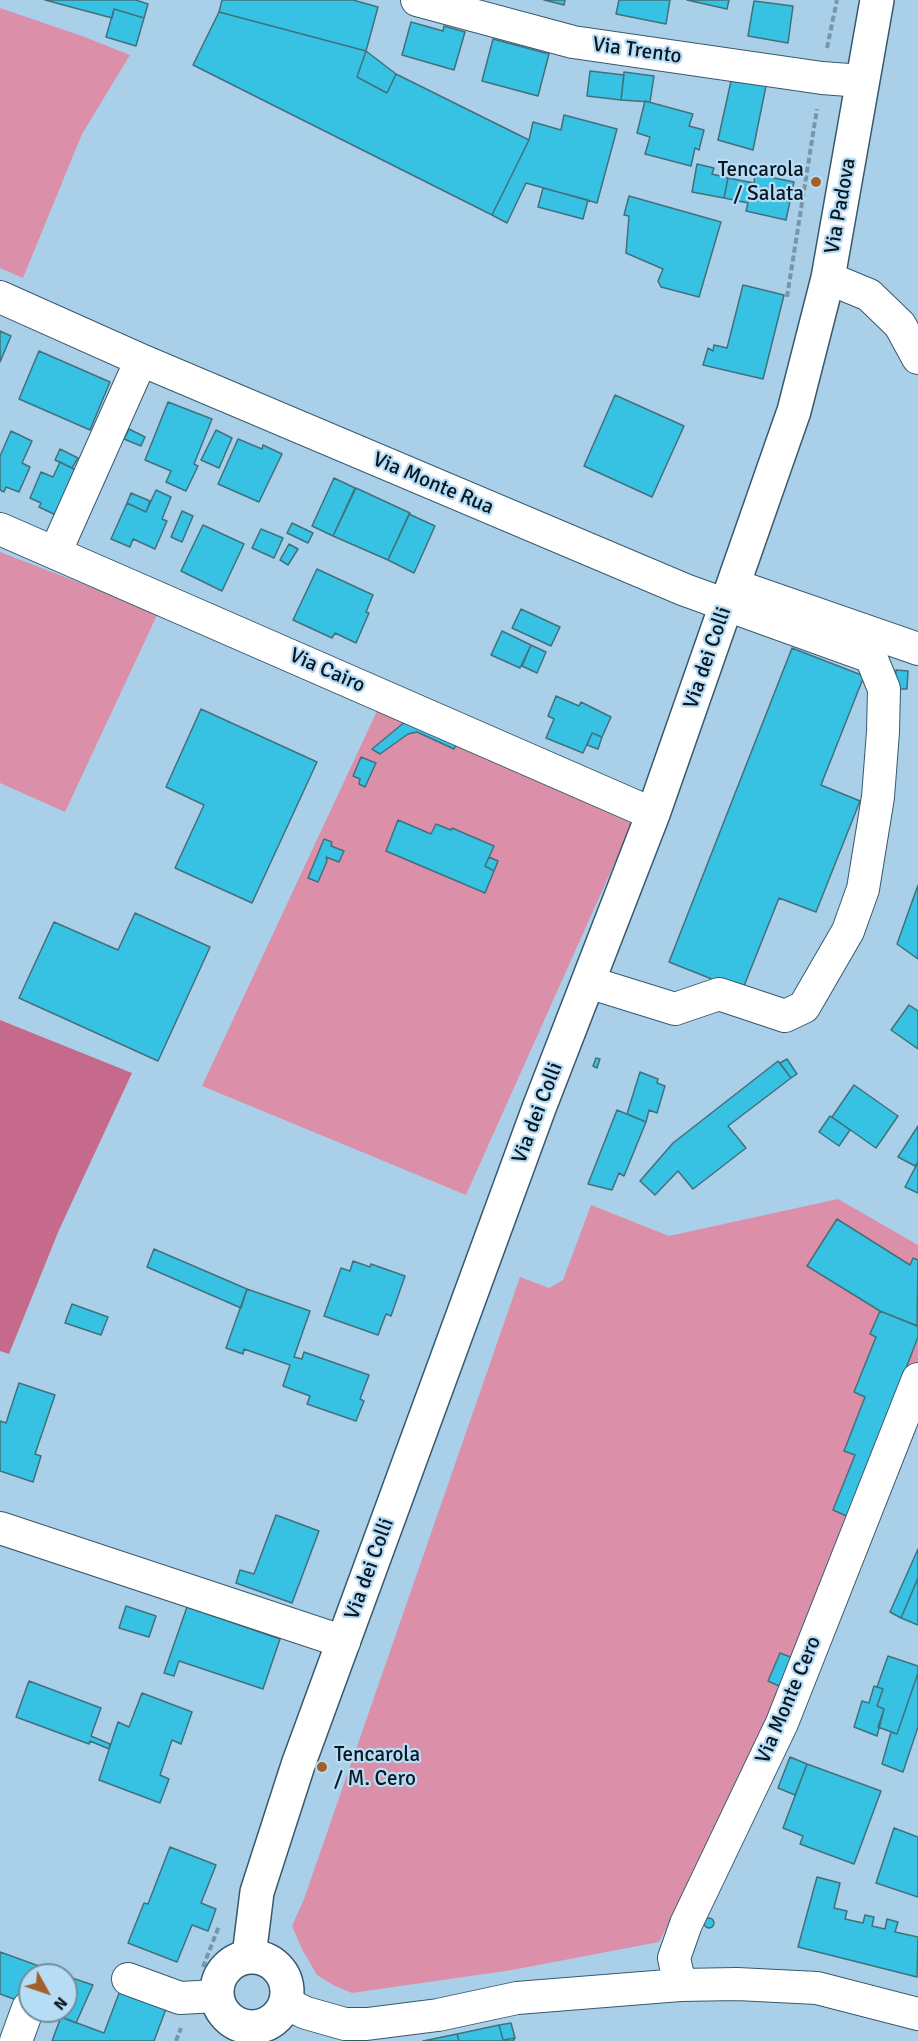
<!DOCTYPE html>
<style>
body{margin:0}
#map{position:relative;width:918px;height:2041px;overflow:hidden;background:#aad0e9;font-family:Signika,sans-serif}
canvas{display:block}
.north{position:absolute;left:18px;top:1963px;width:60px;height:60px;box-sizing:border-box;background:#b7ddf6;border:2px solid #718ea0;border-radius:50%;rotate:130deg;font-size:16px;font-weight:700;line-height:24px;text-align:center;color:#091720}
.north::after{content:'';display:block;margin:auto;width:21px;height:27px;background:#a2612b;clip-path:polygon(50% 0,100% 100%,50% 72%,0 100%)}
</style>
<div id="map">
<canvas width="918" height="2041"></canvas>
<div class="north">N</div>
</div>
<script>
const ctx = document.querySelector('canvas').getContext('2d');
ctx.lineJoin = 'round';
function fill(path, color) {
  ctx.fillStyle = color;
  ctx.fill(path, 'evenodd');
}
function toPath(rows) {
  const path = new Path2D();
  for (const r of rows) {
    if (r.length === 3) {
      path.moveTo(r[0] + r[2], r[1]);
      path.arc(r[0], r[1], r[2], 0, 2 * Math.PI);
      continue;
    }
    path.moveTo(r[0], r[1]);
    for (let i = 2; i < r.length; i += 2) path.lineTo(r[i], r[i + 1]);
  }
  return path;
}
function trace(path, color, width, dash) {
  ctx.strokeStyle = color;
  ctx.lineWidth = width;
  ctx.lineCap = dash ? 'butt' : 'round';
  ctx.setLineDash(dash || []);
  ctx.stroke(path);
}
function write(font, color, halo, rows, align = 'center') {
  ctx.font = font + ' Signika,sans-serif';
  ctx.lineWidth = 4.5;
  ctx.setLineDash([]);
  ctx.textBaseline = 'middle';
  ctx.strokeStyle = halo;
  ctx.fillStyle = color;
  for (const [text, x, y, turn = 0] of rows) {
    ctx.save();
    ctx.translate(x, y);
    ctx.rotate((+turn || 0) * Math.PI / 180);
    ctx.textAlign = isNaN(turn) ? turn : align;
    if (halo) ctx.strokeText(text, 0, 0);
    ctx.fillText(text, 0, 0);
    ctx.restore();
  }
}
const green = toPath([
 [0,8,82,36,130,55,82,134,23,278,0,268],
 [0,552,158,613,65,812,0,783],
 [377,711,605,809,632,824,466,1195,202,1086],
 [838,1199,918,1245,918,1361,748,1771,659,1942,512,1970,352,1993,335,1986,317,1975,303,1951,292,1926,304,1899,520,1277,549,1288,563,1280,591,1205,669,1236]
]);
const forest = toPath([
 [0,1020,132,1073,59,1230,9,1354,0,1351]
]);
const building = toPath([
 [45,0,136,0,148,4,144,18,114,9,112,18,45,0],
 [222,0,353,0,378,7,366,51,219,12,222,0],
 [544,0,565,0,564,5,544,0],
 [619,0,670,0,666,24,616,14,619,0],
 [687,0,729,0,727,9,687,0],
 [754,1,793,6,788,43,748,36,754,1],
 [114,9,144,18,136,46,106,37,114,9],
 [219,12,366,51,357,77,387,93,396,74,529,140,492,215,193,65,219,12],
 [411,22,443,31,444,26,465,32,454,70,402,55,411,22],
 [493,39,549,54,538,96,482,81,493,39],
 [366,51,396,74,387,93,357,77,366,51],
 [590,71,624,75,621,100,587,96,590,71],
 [624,72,654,76,650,102,621,100,624,72],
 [731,81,766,86,753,150,718,140,731,81],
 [645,101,693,114,689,126,704,130,699,150,695,148,691,166,645,154,650,137,637,133,645,101],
 [564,115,617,129,597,203,526,183,507,223,492,215,529,140,533,122,561,130,564,115],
 [697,164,714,168,712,174,728,178,724,198,692,192,697,164],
 [755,174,794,182,786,220,746,211,748,203,724,198,728,178,754,183,755,174],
 [543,188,588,200,583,219,538,207,543,188],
 [629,196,721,222,699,297,661,287,658,281,663,269,626,253,629,216,624,215,629,196],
 [743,285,784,295,763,379,703,365,708,348,713,351,714,345,727,348,743,285],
 [0,331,11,336,0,362,0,331],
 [39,351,110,382,90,430,19,399,39,351],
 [615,395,684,426,652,497,584,466,615,395],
 [168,402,212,419,194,464,198,466,186,491,166,482,171,471,145,460,168,402],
 [129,429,145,437,141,446,124,439,129,429],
 [216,430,232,438,219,468,201,460,216,430],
 [11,431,32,441,22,463,30,467,19,492,6,487,4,492,0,490,0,456,11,431],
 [238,439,262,449,263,445,282,454,259,502,218,484,238,439],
 [60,449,78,458,72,468,55,460,60,449],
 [60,462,78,471,58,516,39,507,41,503,30,498,41,472,53,477,60,462],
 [334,478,355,488,333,536,312,526,334,478],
 [356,488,410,513,388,560,333,536,356,488],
 [156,490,171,497,162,519,167,521,155,549,133,539,130,547,111,539,127,503,146,512,156,490],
 [131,493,150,501,146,512,127,503,131,493],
 [182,511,193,516,182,542,171,537,182,511],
 [409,514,435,526,414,573,388,560,409,514],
 [292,523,313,533,308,543,287,533,292,523],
 [203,525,244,544,222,591,181,571,203,525],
 [261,529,283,538,274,558,252,548,261,529],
 [289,544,298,549,288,565,280,560,289,544],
 [317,569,373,595,366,612,369,613,356,643,335,633,332,638,293,620,317,569],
 [521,609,560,627,551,646,512,628,521,609],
 [502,631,531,645,520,668,491,655,502,631],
 [531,645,546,652,537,673,522,666,531,645],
 [792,648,864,676,821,785,860,801,816,912,779,898,742,991,669,962,792,648],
 [896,670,908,671,907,689,895,689,896,670],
 [556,696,579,706,581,702,611,717,602,737,592,733,583,753,546,738,554,719,548,716,556,696],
 [201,709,317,762,252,903,175,868,204,805,166,787,201,709],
 [406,721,459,739,454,749,417,732,408,734,380,754,372,749,406,721],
 [592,733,602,737,598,749,587,745,592,733],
 [361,757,376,763,365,787,359,784,360,779,353,776,361,757],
 [398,820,431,834,436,824,451,830,452,828,494,846,485,866,494,871,485,893,386,851,398,820],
 [324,839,332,842,331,846,344,851,339,862,326,857,327,861,318,882,308,878,324,839],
 [489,857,498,861,494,871,485,866,489,857],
 [918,885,918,959,897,944,918,885],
 [135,913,210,947,158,1061,19,998,54,922,118,950,135,913],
 [909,1005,918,1011,918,1049,891,1030,909,1005],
 [596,1058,600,1059,597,1068,593,1066,596,1058],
 [787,1059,797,1074,791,1078,780,1063,787,1059],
 [778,1061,791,1078,728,1126,746,1148,693,1189,678,1171,655,1195,640,1181,673,1143,778,1061],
 [640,1072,658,1079,657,1083,665,1086,657,1113,649,1110,646,1122,627,1114,640,1072],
 [854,1085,898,1116,876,1148,832,1117,854,1085],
 [617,1110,646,1122,624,1176,619,1173,612,1190,588,1184,617,1110],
 [830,1116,850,1130,839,1146,819,1132,830,1116],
 [918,1126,918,1162,915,1166,898,1157,918,1126],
 [918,1162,918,1193,905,1187,918,1162],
 [837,1219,910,1265,913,1258,918,1260,917,1326,880,1311,807,1266,837,1219],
 [154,1249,247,1289,241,1308,147,1267,154,1249],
 [353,1261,370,1267,371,1264,405,1276,391,1316,386,1314,378,1335,324,1316,341,1268,350,1271,353,1261],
 [247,1289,310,1311,294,1357,302,1359,304,1352,369,1375,360,1399,364,1401,356,1421,307,1404,310,1396,283,1386,290,1365,244,1349,243,1354,226,1348,247,1289],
 [72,1304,108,1317,101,1335,65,1323,72,1304],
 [880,1311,918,1326,918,1337,849,1517,833,1510,855,1455,844,1451,865,1397,854,1392,876,1337,870,1334,880,1311],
 [19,1383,55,1395,35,1454,41,1456,33,1482,0,1471,0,1421,6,1423,19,1383],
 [276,1515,319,1531,292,1603,236,1583,240,1570,254,1574,276,1515],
 [918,1549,918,1578,901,1618,890,1612,918,1549],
 [918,1578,918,1625,901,1618,918,1578],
 [126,1606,156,1616,149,1637,119,1628,126,1606],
 [187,1607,280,1639,263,1689,179,1661,174,1676,164,1673,187,1607],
 [780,1653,801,1661,788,1690,768,1681,780,1653],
 [888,1656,918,1666,918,1673,897,1734,878,1727,884,1709,877,1706,883,1689,877,1687,888,1656],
 [918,1673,918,1727,903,1772,882,1764,891,1732,897,1734,918,1673],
 [29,1681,101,1708,91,1736,110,1744,109,1749,90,1741,89,1744,16,1717,29,1681],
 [874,1686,883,1689,877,1706,884,1709,877,1736,854,1727,862,1701,869,1703,874,1686],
 [142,1693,192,1712,181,1744,172,1740,160,1775,169,1779,160,1803,99,1780,118,1722,129,1727,142,1693],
 [790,1757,807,1764,795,1795,778,1788,790,1757],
 [807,1764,881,1791,854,1864,800,1844,803,1836,783,1828,807,1764],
 [894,1828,918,1837,918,1897,876,1883,894,1828],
 [170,1847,216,1865,201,1903,216,1909,208,1931,192,1925,177,1962,128,1943,144,1903,148,1904,170,1847],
 [817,1877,840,1883,834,1908,847,1911,845,1919,863,1923,865,1915,874,1917,872,1926,885,1929,887,1919,898,1922,895,1932,918,1937,917,1977,798,1947,817,1877],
 [709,1923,5],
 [0,1952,64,1975,30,1975,30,2005,0,1994,0,1952],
 [66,1976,93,1985,76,2023,46,2011,66,2011,66,1976],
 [121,1988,167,2006,154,2041,52,2041,61,2017,104,2033,121,1988],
 [511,2023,515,2038,503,2040,499,2025,511,2023],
 [499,2025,503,2040,515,2038,513,2041,459,2041,457,2034,499,2025],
 [457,2034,459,2041,423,2041,457,2034]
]);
const path = toPath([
 [827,48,837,0],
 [787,297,817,109],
 [203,1967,219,1926],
 [176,2041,181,2028]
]);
const minor = toPath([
 [417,0,573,42,822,78,862,81],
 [828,278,869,295,900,325,918,358],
 [0,297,141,360,685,590,871,657,884,689,883,732,878,797,863,889,848,931,804,1007,785,1016,719,994,675,1009,588,982],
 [0,529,653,814],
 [55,553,141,360],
 [734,585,918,649],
 [0,1528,344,1642],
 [128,1979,180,1998,217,1996],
 [680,1985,674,1958,686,1924,782,1723,918,1379],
 [285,2003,306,2013,345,2024,367,2024,438,2015,517,1998,680,1985,737,1984,817,1988,918,2014],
 [16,2041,28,2008]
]);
const major = toPath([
 [249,1956,257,1892,298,1765,539,1108,653,814,794,411,828,278,877,0],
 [252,1992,35]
]);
const markers = [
 [816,182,6,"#a2612b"],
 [322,1767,6,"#a2612b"]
];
const streetNames = [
 ["Via Trento",637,51,8],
 ["Via Padova",841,206,-80],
 ["Via Monte Rua",433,484,23],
 ["Via dei Colli",708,658,-71],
 ["Via Cairo",327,671,24],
 ["Via dei Colli",538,1113,-69],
 ["Via dei Colli",370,1569,-70],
 ["Via Monte Cero",789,1700,-67]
];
const poiNames = [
 ["Tencarola",804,170],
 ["/ Salata",804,194],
 ["Tencarola",334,1755,"left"],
 ["/ M. Cero",334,1779,"left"]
];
fill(green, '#dc8fa9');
fill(forest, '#c66a8c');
fill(building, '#37c1e2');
trace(building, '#42707c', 1.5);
trace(minor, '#37596f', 34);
trace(major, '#37596f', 36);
trace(path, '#7796aa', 4, [6, 3]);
trace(minor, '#fff', 32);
trace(major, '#fff', 33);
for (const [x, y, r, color] of markers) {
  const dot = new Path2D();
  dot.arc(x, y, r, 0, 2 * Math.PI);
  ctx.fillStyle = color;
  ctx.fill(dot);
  trace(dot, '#b7ddf6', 2);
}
write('21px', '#091720', '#b7ddf6', streetNames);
write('21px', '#091720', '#b7ddf6', poiNames, 'right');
</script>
